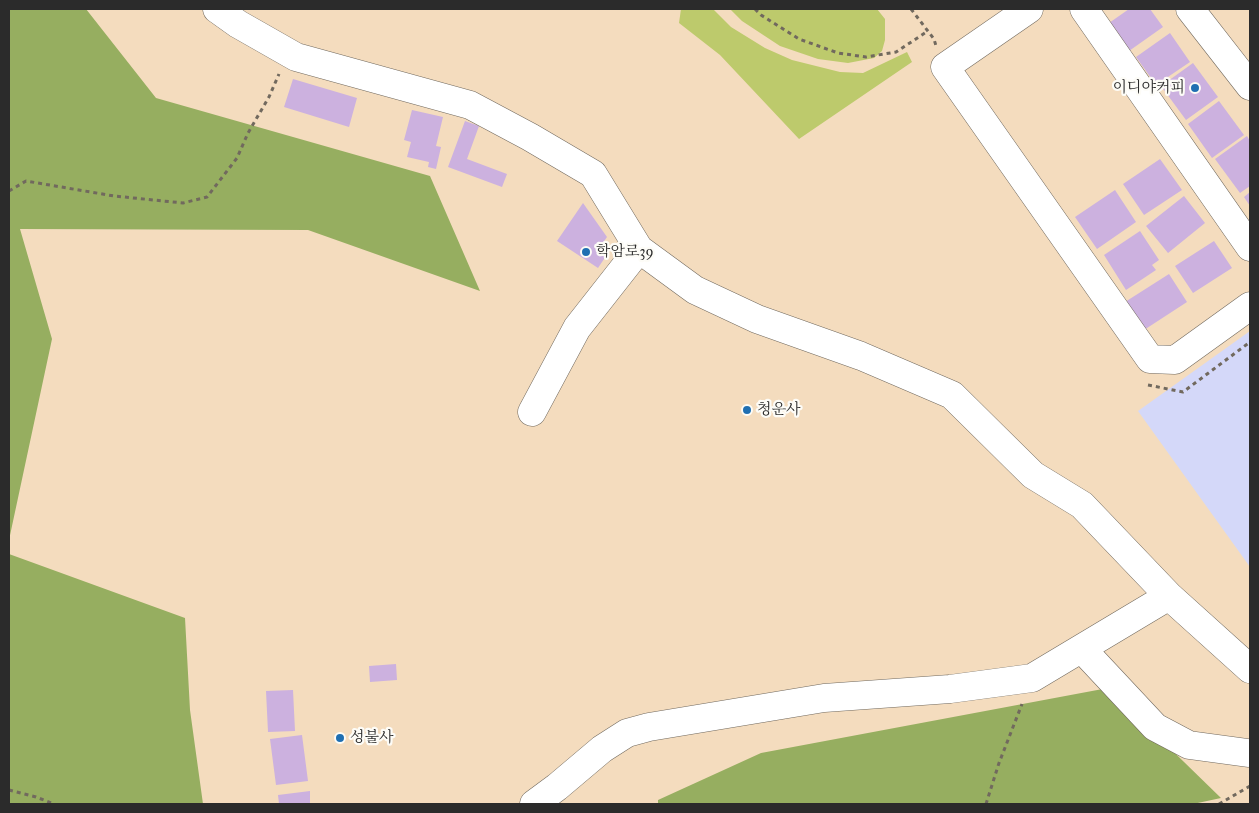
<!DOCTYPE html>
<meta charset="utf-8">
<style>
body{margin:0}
#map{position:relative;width:1259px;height:813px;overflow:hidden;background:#f4dcbe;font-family:"IM FELL Great Primer",serif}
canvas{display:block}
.frame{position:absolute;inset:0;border:10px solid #2b2b2b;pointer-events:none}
</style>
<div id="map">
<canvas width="1259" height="813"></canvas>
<div class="frame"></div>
</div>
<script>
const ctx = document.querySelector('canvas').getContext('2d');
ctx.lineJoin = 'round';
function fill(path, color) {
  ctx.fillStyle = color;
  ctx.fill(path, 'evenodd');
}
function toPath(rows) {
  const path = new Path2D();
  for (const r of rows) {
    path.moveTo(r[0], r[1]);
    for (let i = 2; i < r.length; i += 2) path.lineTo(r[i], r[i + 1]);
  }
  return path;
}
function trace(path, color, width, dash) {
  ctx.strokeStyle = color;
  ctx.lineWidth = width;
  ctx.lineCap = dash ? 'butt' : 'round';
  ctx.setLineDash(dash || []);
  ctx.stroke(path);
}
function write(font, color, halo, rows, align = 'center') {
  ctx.font = font + ' "IM FELL Great Primer","Noto Serif KR",serif';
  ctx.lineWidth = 4.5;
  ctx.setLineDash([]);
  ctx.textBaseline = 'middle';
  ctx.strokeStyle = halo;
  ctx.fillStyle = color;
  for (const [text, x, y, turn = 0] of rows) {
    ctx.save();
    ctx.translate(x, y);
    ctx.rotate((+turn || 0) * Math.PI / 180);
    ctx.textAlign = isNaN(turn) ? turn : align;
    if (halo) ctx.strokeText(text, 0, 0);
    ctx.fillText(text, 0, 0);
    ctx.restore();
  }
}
const built = toPath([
 [1250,331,1250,567,1138,411]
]);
const green = toPath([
 [681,9,713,9,731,27,765,48,792,60,840,72,863,73,907,52,912,62,799,139,720,55,679,23],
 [730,9,877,9,885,19,885,40,882,51,874,58,848,63,818,59,780,46,742,21]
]);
const forest = toPath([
 [9,9,86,9,156,98,430,176,480,291,308,230,20,229,52,339,9,540],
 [9,554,185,618,190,710,203,804,9,804],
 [1108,688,1221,798,1193,804,658,804,658,800,761,753]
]);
const building = toPath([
 [1129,9,1150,9,1163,27,1129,51,1109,23],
 [1170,33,1190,62,1156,85,1136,57],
 [1193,63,1218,97,1186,120,1161,86],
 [293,79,357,98,349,127,284,107],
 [1219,101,1244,135,1212,158,1188,124],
 [412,110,443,117,436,146,441,147,436,169,428,167,429,162,407,157,411,142,404,140],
 [465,121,479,126,467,159,507,174,502,187,448,167],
 [1247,136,1250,141,1250,186,1240,193,1215,159],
 [1160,159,1182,190,1144,215,1123,184],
 [1115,190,1136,222,1097,249,1075,217],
 [1250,192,1250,206,1244,197],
 [1184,196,1205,223,1168,253,1146,226],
 [583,203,607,237,600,247,608,253,598,268,557,241],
 [1140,231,1159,260,1152,265,1156,270,1126,290,1104,255],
 [1214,241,1232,268,1193,293,1175,266],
 [1169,274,1187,302,1144,330,1125,302],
 [396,664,397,680,370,682,369,666],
 [293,690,295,731,268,732,266,691],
 [302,735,308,781,276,785,270,739],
 [310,791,310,804,279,804,278,795]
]);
const path = toPath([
 [755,9,761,15,799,39,838,53,866,57,896,52,928,31],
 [911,9,934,39,936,46],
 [9,191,26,181,114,196,183,203,207,197,237,158,248,133,269,97,279,74],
 [1148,385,1183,392,1250,342],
 [9,790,36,797,54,804],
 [986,804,999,763,1022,704],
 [1219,804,1250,786]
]);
const minor = toPath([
 [217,9,238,24,296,57,470,105,530,137,593,174,639,249,695,290,757,319,861,356,952,395,1033,475,1082,505,1169,596,1250,669],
 [1029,9,945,67,1150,359,1175,360,1250,306],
 [1084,9,1250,247],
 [1190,9,1250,86],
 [532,412,577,328,639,249],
 [1082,649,1155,727,1189,745,1248,753],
 [534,804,557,787,602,749,627,733,649,727,824,698,950,689,1032,678,1169,596]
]);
const markers = [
 [1195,88,5,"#1f6fb2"],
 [586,252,5,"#1f6fb2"],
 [747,410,5,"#1f6fb2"],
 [340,738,5,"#1f6fb2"]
];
const poiNames = [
 ["이디야커피",1185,88,"right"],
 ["학암로39",596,252],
 ["청운사",757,410],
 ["성불사",350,738]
];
fill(built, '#d4d8f9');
fill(green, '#bdca6c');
fill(forest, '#96ae60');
fill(building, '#ccb1df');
trace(minor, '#71695e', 29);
trace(path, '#71695e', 3, [4, 4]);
trace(minor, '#fff', 28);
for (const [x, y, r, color] of markers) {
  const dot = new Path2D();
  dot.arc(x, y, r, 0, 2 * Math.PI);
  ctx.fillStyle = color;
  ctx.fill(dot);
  trace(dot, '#fdfcf7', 2);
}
write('15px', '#2b2b2b', '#fdfcf7', poiNames, 'left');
</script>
